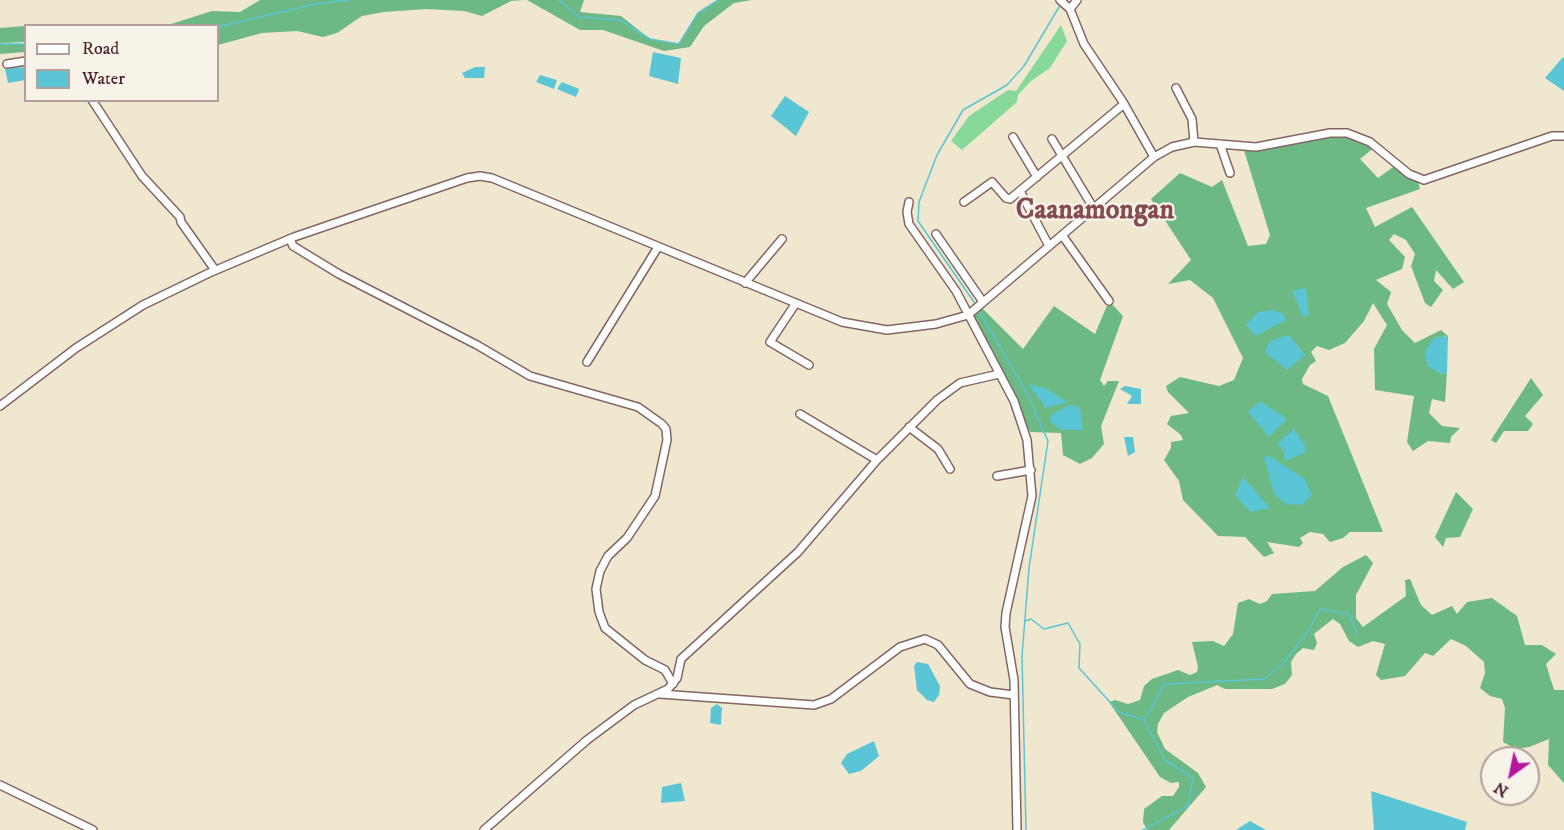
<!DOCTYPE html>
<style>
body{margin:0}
#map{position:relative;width:1564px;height:830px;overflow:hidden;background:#efe8cf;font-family:"IM FELL DW Pica",serif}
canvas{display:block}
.legend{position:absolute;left:24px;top:24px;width:195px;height:78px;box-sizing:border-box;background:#f7f3e8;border:2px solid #b29e9c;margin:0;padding:8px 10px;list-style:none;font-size:18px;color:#4a1f2b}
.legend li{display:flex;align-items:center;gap:12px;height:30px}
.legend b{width:30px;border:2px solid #b29e9c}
.north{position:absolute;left:1480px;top:746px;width:60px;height:60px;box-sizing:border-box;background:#f7f3e8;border:2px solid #b29e9c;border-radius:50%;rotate:213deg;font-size:16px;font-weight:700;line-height:24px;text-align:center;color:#4a1f2b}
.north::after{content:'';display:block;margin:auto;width:21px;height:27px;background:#b5179e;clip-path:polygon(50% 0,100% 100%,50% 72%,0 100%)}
</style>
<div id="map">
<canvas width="1564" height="830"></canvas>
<ul class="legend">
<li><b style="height:8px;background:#fff"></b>Road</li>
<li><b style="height:16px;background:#5ac5d5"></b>Water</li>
</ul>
<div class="north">N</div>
</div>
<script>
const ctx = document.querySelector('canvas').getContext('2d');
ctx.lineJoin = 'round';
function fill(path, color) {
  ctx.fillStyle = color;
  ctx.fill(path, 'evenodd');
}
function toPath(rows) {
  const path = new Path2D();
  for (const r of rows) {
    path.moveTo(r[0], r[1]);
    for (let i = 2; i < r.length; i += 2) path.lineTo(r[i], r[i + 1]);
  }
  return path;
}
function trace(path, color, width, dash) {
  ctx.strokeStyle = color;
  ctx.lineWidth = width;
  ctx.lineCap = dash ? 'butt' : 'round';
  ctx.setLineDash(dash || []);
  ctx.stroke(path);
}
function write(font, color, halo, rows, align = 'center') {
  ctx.font = font + ' "IM FELL DW Pica",serif';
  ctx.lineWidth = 4.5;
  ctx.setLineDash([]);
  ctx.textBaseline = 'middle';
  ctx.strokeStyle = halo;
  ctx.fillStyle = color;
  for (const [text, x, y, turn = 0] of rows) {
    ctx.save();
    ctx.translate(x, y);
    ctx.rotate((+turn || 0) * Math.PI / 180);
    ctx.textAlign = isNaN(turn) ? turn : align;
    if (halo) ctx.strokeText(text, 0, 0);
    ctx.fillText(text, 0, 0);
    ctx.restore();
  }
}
const green = toPath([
 [1061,25,1067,41,1050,68,1031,81,1018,95,1017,102,962,150,951,141,969,116,1008,90,1016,91]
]);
const forest = toPath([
 [260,0,524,0,511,1,482,16,464,11,426,9,384,12,362,16,337,33,323,37,297,31,262,33,218,45,218,26,168,25,212,11,240,12],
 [527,0,584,0,580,12,621,16,650,39,678,44,698,13,718,0,752,0,734,3,704,26,690,47,664,51,603,30,580,30],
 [25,26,25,42,0,43,0,28],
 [0,44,25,44,25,52,0,54],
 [1351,134,1376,146,1360,159,1378,178,1396,165,1417,179,1420,189,1366,208,1375,227,1412,207,1464,282,1453,289,1436,270,1434,281,1443,290,1431,307,1425,303,1411,266,1415,254,1406,240,1394,234,1389,240,1405,257,1402,269,1376,280,1391,292,1387,304,1402,330,1415,343,1441,330,1448,336,1434,338,1440,374,1447,372,1445,402,1432,399,1429,413,1442,426,1460,428,1451,437,1450,443,1428,441,1413,451,1407,442,1414,396,1375,390,1374,349,1387,325,1373,303,1364,321,1345,343,1329,350,1317,346,1311,352,1316,361,1310,365,1302,379,1303,384,1328,396,1383,532,1350,532,1343,538,1330,542,1323,534,1310,532,1300,538,1303,543,1299,547,1267,542,1274,553,1264,557,1245,537,1218,536,1183,500,1179,481,1164,460,1171,448,1171,442,1183,440,1181,435,1167,424,1171,416,1189,413,1168,392,1166,386,1180,377,1219,386,1234,380,1243,358,1213,298,1190,280,1168,284,1191,260,1151,199,1180,173,1212,187,1222,180,1248,246,1266,244,1270,235,1243,147],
 [1109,301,1123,316,1100,380,1104,386,1108,381,1119,381,1101,426,1104,444,1092,458,1080,464,1063,455,1061,433,1030,432,968,315,979,305,1023,349,1054,306,1095,334],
 [1531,378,1543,395,1525,416,1533,424,1528,431,1504,431,1496,443,1491,440],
 [1456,492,1473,509,1460,537,1446,538,1443,547,1435,537],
 [1366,555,1373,563,1356,595,1356,618,1363,627,1406,596,1405,580,1410,579,1421,605,1432,615,1452,606,1457,614,1467,602,1492,598,1517,616,1525,645,1542,645,1556,654,1546,664,1554,690,1564,690,1564,783,1548,765,1549,739,1529,747,1516,749,1503,742,1505,708,1502,699,1490,696,1480,688,1485,673,1484,662,1466,646,1451,639,1433,656,1425,653,1405,676,1381,680,1376,675,1385,644,1373,641,1358,647,1349,641,1340,624,1333,619,1314,634,1317,643,1314,650,1303,648,1296,654,1291,662,1292,675,1285,684,1272,689,1225,689,1217,685,1188,697,1164,713,1158,724,1157,732,1165,749,1198,773,1206,787,1169,830,1147,830,1143,822,1144,809,1162,796,1173,796,1179,787,1179,782,1171,783,1160,777,1109,702,1115,700,1128,704,1140,700,1144,686,1152,679,1178,670,1190,675,1197,672,1198,667,1192,642,1213,641,1224,646,1233,634,1238,603,1249,599,1260,604,1267,601,1272,594,1315,591,1343,567]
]);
const water = toPath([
 [653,52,681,58,678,84,649,76],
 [1563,57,1564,58,1564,91,1545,78],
 [25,67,25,80,8,83,5,69],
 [475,67,485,67,484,78,465,78,462,73],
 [540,75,557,80,554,89,536,82],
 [562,82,579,89,576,97,557,89],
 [785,96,809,112,796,136,771,116],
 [1306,288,1309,315,1303,316,1292,291],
 [1273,310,1283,314,1286,320,1256,336,1246,325,1258,312],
 [1289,335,1305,355,1287,370,1265,352,1270,341],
 [1448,336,1447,372,1440,374,1427,365,1425,351,1434,338],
 [1028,384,1047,389,1067,402,1046,408],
 [1125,386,1141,389,1141,404,1127,404,1132,396,1120,389],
 [1260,401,1287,419,1269,437,1248,412],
 [1069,405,1080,407,1083,430,1061,430,1050,421,1051,415],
 [1294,429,1305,445,1306,452,1285,461,1284,451,1277,444],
 [1124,437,1133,437,1135,452,1128,456],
 [1268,455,1305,479,1312,495,1302,505,1286,504,1274,493,1264,458],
 [1243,477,1270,508,1250,512,1235,495],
 [917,662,928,664,940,686,939,695,934,702,927,700,917,690,914,666],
 [717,704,722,708,721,725,710,723,711,708],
 [874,741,879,756,861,771,849,774,841,763,847,754],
 [681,783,685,801,661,803,662,787],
 [1371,791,1467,822,1465,830,1374,830],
 [1250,821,1266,830,1236,830]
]);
const stream = toPath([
 [559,0,579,17,620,20,650,39,679,44,698,13,718,0],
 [218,27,315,4,350,0],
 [0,44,26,44],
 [974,302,918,221,919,202,937,155,963,110,1007,85,1024,66,1059,7],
 [979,311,1028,395,1048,441,1029,568,1022,656,1026,830],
 [1025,621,1031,619,1044,629,1068,623,1080,644,1079,668,1119,712,1144,720],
 [1143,830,1188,806,1193,778,1165,760,1144,720,1165,684,1264,679,1283,664,1308,631,1320,609,1349,614,1357,634]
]);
const minor = toPath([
 [1070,9,1077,0],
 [7,64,26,61],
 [1176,88,1192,119,1194,142],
 [92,100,142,176,180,217,181,222,215,270],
 [1013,137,1037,177],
 [1052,139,1094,209],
 [1220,144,1230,173],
 [1154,157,1172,147,1194,142,1256,147,1330,133,1347,133,1370,142,1409,174,1424,180,1552,136,1564,136],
 [1020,191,1049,246],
 [909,202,907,212,909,224,956,291,1014,401,1027,440,1032,496,1006,613,1005,627,1014,680,1017,830],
 [964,202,992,182,1006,198,1010,199,1124,104],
 [936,234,983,302],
 [1062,235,1109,301],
 [290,239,293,246,339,274,477,345,530,376,638,407,662,424,666,429,667,440,655,496,627,538,608,556,600,571,596,589,599,612,605,628,645,660,665,670,673,684],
 [745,283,782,239],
 [796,303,770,342,809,365],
 [587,362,658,247],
 [0,406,76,348,143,305,209,273,294,237,467,178,480,176,492,178,842,322,887,330,936,324,968,315,1154,157,1123,102,1084,44,1070,9,1060,0],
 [800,414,877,460],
 [909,427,938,449,950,469],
 [997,476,1031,470],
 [660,694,814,705,831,699,900,647,925,639,938,645,970,684,990,692,1014,695],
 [0,785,93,830],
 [484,830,587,740,634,705,668,689,677,678,681,659,798,552,877,460,937,400,960,383,999,374]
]);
const quarterNames = [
 ["Caanamongan",1095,212]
];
fill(green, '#86d99b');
fill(forest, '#6cb983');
fill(water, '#5ac5d5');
trace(stream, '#5ac5d5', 1.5);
trace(minor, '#846564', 10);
trace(minor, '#fff', 7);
write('bold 28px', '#854b52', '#f7f3e8', quarterNames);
</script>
